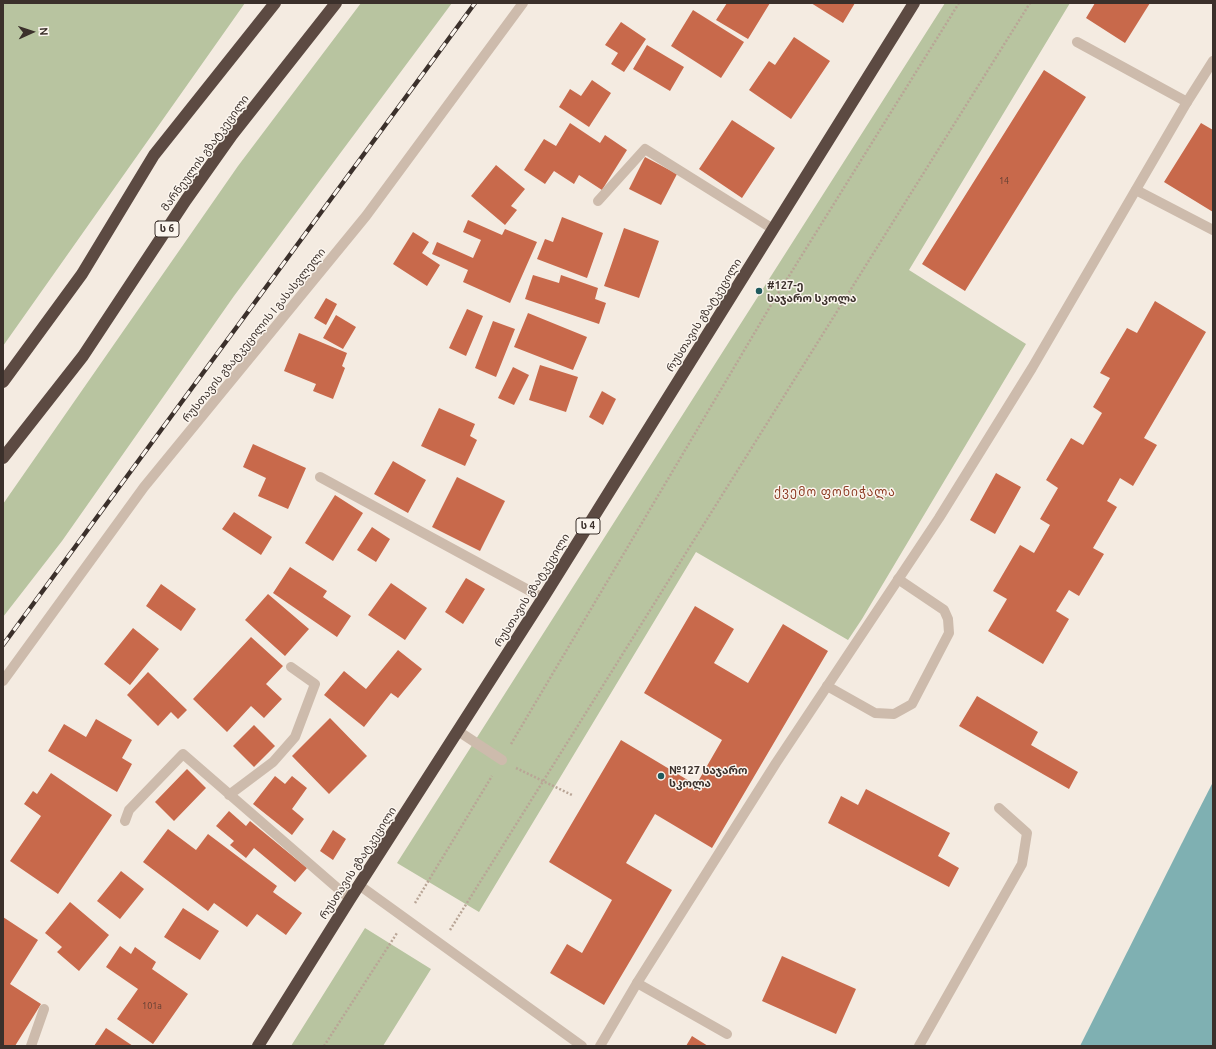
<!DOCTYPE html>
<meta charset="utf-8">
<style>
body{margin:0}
#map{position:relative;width:1216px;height:1049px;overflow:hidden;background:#f4ebe1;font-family:Ubuntu,sans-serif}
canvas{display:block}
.frame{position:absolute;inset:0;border:4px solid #3b302b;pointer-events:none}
.north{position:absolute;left:12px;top:12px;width:40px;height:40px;-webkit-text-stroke:3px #fbf5ee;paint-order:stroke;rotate:87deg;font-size:11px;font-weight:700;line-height:16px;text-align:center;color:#3b302b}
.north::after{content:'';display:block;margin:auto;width:14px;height:18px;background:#3b302b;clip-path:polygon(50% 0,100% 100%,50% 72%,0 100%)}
</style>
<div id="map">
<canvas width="1216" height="1049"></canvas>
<div class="frame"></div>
<div class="north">N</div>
</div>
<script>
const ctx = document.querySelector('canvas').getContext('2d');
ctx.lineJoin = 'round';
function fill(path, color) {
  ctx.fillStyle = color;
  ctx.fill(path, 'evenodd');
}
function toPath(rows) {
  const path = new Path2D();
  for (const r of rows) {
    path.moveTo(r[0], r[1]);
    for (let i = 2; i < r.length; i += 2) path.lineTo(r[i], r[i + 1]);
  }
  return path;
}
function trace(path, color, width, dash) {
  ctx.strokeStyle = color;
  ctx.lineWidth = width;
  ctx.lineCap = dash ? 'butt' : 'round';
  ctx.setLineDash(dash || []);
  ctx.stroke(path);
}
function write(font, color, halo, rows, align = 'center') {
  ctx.font = font + ' Ubuntu,"Noto Sans Georgian",sans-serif';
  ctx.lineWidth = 3;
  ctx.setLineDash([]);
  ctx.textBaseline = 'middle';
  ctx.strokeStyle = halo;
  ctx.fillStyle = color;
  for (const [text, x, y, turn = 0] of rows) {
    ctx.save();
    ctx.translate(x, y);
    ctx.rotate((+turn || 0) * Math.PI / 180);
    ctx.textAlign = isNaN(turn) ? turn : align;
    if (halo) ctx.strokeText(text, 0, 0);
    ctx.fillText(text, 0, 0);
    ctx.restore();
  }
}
const green = toPath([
 [3,3,245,3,3,346],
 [361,3,452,3,234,296,62,541,3,617,3,504,238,166],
 [945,3,1070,3,909,270,1026,344,862,619,848,640,696,552,479,912,397,863],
 [365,928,431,969,383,1046,291,1046]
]);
const water = toPath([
 [1213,782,1213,1046,1080,1046,1189,829]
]);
const building = toPath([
 [727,3,770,3,748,39,716,20],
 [811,3,855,3,843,23],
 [1095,3,1150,3,1125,43,1086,18],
 [693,10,744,42,721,78,671,46],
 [621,22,646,39,624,72,611,64,618,53,605,45],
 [794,37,830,61,791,119,749,90,769,61,775,65],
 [647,45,684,67,670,91,633,69],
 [1044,70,1086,97,965,291,922,264],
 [592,80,611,93,589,127,559,107,570,89,581,96],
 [732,120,775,148,742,198,699,169],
 [570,123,600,143,605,135,627,150,602,190,579,175,574,184,554,171,545,184,524,170,544,139,556,146],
 [1201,123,1213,130,1213,212,1164,182],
 [645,157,677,174,661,205,629,189],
 [496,165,525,189,511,206,517,210,505,225,471,196],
 [562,217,603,233,587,278,537,259,545,239,553,242],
 [468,220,502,235,505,229,537,242,510,303,463,282,468,270,432,254,437,242,473,258,481,240,463,232],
 [624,228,659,241,639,298,604,286],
 [413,232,429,242,422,253,440,265,427,286,393,264],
 [533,275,559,283,561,275,598,288,595,299,606,303,599,324,525,299],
 [326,298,337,304,326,325,314,318],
 [1155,301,1206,332,1144,438,1157,445,1133,486,1120,478,1107,501,1117,507,1093,548,1104,554,1079,596,1069,590,1056,611,1069,619,1043,664,988,631,1007,599,993,591,1020,545,1034,553,1050,525,1040,519,1058,488,1046,480,1071,438,1083,445,1102,413,1093,407,1110,378,1100,373,1127,328,1137,333],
 [467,309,483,316,466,356,449,348],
 [528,313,587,337,573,370,514,347],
 [336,315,356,327,343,349,323,338],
 [493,321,515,329,496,377,475,368],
 [299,333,347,353,342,366,345,368,333,399,313,391,316,384,284,371],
 [540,365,578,377,566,412,529,400],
 [513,367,529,375,514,405,498,398],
 [602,391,616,399,603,425,589,417],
 [439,408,475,424,470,436,477,440,465,466,421,446],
 [253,444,306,468,288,509,258,496,266,478,243,467],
 [393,461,426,480,408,513,374,494],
 [996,473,1021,487,995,534,970,520],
 [457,477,505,501,480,551,432,527],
 [335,495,363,513,333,561,305,543],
 [234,512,272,537,261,555,222,529],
 [372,527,390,539,376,562,357,550],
 [290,567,327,591,323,597,351,616,337,637,273,593],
 [466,578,485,589,463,624,445,612],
 [391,583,427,608,405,640,368,615],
 [161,584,196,609,181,631,146,606],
 [268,594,309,629,285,656,245,620],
 [695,606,734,629,714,663,748,683,783,624,828,651,712,848,655,814,626,863,672,890,604,1005,550,973,567,944,582,953,612,900,549,862,621,740,696,785,722,740,644,693],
 [133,628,159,649,130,685,104,664],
 [251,637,283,666,266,684,282,699,264,718,251,706,227,732,193,699],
 [398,650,422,669,398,698,391,693,364,727,324,695,344,671,366,689],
 [148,672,187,710,178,719,171,712,158,726,127,695],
 [977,696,1038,732,1031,745,1078,772,1069,789,959,726],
 [330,718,367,756,329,794,292,756],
 [96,719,132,740,122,758,132,764,117,792,48,751,64,724,86,737],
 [254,725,275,746,254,767,233,746],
 [187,769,206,788,174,821,155,802],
 [51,773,112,815,58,894,10,861,41,816,24,804,33,791,37,794],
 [275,776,285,784,292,776,307,788,292,809,304,819,292,835,253,804],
 [866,789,950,833,938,856,959,868,949,887,828,823,841,796,858,805],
 [229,811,246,826,250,821,307,868,295,882,254,848,246,858,230,845,234,841,216,826],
 [168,829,196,850,208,834,277,886,273,892,302,913,286,935,257,914,247,927,214,903,208,911,143,862],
 [333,830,346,839,333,860,320,851],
 [121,871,144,889,120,919,97,901],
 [70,902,109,935,79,971,57,952,62,947,45,933],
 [183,908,219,931,200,960,164,937],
 [3,917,38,940,10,984,41,1004,15,1046,3,1046],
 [120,946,131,954,135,947,156,962,152,969,188,994,153,1044,117,1019,138,989,106,967],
 [782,956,856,989,836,1034,762,1001],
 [106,1028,133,1046,94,1046],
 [692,1036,708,1046,686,1046]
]);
const path = toPath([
 [511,744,774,300,959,3],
 [516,768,572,795],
 [415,903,492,776],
 [450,930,1030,3],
 [324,1046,397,933]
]);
const lane = toPath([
 [1077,42,1187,102],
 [1136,190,1213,230],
 [598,201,645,149,773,229],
 [320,477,543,598],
 [827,686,875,713,894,714,912,704,949,633,948,619,944,610,898,579],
 [458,731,502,760],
 [229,795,273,762,295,737,315,684,291,667],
 [125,821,129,810,183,754,350,899],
 [637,983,727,1034],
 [31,1046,44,1009],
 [919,1046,1022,864,1027,833,999,808]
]);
const street = toPath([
 [3,681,144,487,366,216,523,3],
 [359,885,582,1046],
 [600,1046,637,983,776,763,939,518,1032,368,1187,102,1213,61]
]);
const highway = toPath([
 [3,382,82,274,154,155,275,3],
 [3,458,83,356,186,200,232,135,336,3],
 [258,1046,350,899,543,598,914,3]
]);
const rail = toPath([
 [3,645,475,3]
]);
const markers = [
 [759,291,4,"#1f5a5e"],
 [661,776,4,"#1f5a5e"]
];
const numberNames = [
 ["14",1004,181],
 ["101a",152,1006]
];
const shields = [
 [167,229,24],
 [588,526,24]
];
const shieldNames = [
 ["ს 6",167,229],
 ["ს 4",588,526]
];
const streetNames = [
 ["მარნეულის გზატკეცილი",205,153,-54],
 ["რუსთავის გზატკეცილი",704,315,-58],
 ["რუსთავის გზატკეცილის I გასასვლელი",254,335,-51],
 ["რუსთავის გზატკეცილი",532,590,-58],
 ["რუსთავის გზატკეცილი",358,863,-57]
];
const poiNames = [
 ["#127-ე",767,285],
 ["საჯარო სკოლა",767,298],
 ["№127 საჯარო",669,770],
 ["სკოლა",669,783]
];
const neighbourhoodNames = [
 ["ქვემო ფონიჭალა",835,492]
];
fill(green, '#b8c4a0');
fill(water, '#7fb0b2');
fill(building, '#c8694b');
trace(path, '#b9a596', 2.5, [2, 2]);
trace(lane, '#cdbbac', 10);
trace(street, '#cdbbac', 10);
trace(highway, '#5c4a42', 12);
trace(rail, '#3b302b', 4.5);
trace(rail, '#fbf5ee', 3, [9]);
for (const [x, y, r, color] of markers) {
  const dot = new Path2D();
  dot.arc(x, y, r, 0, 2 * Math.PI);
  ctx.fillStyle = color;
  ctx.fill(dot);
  trace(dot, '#fbf5ee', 1.5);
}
write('9px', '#5e3e33', null, numberNames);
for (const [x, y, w] of shields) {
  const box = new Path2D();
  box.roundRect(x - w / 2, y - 8, w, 16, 3);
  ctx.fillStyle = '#fbf5ee';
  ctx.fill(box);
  trace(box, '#3b302b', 1);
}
write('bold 10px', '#3b302b', null, shieldNames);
write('11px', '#3b302b', '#fbf5ee', streetNames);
write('bold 11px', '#3b302b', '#fbf5ee', poiNames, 'left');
ctx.letterSpacing = '1px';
write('12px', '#8c3b22', '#fbf5ee', neighbourhoodNames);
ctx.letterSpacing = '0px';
</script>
